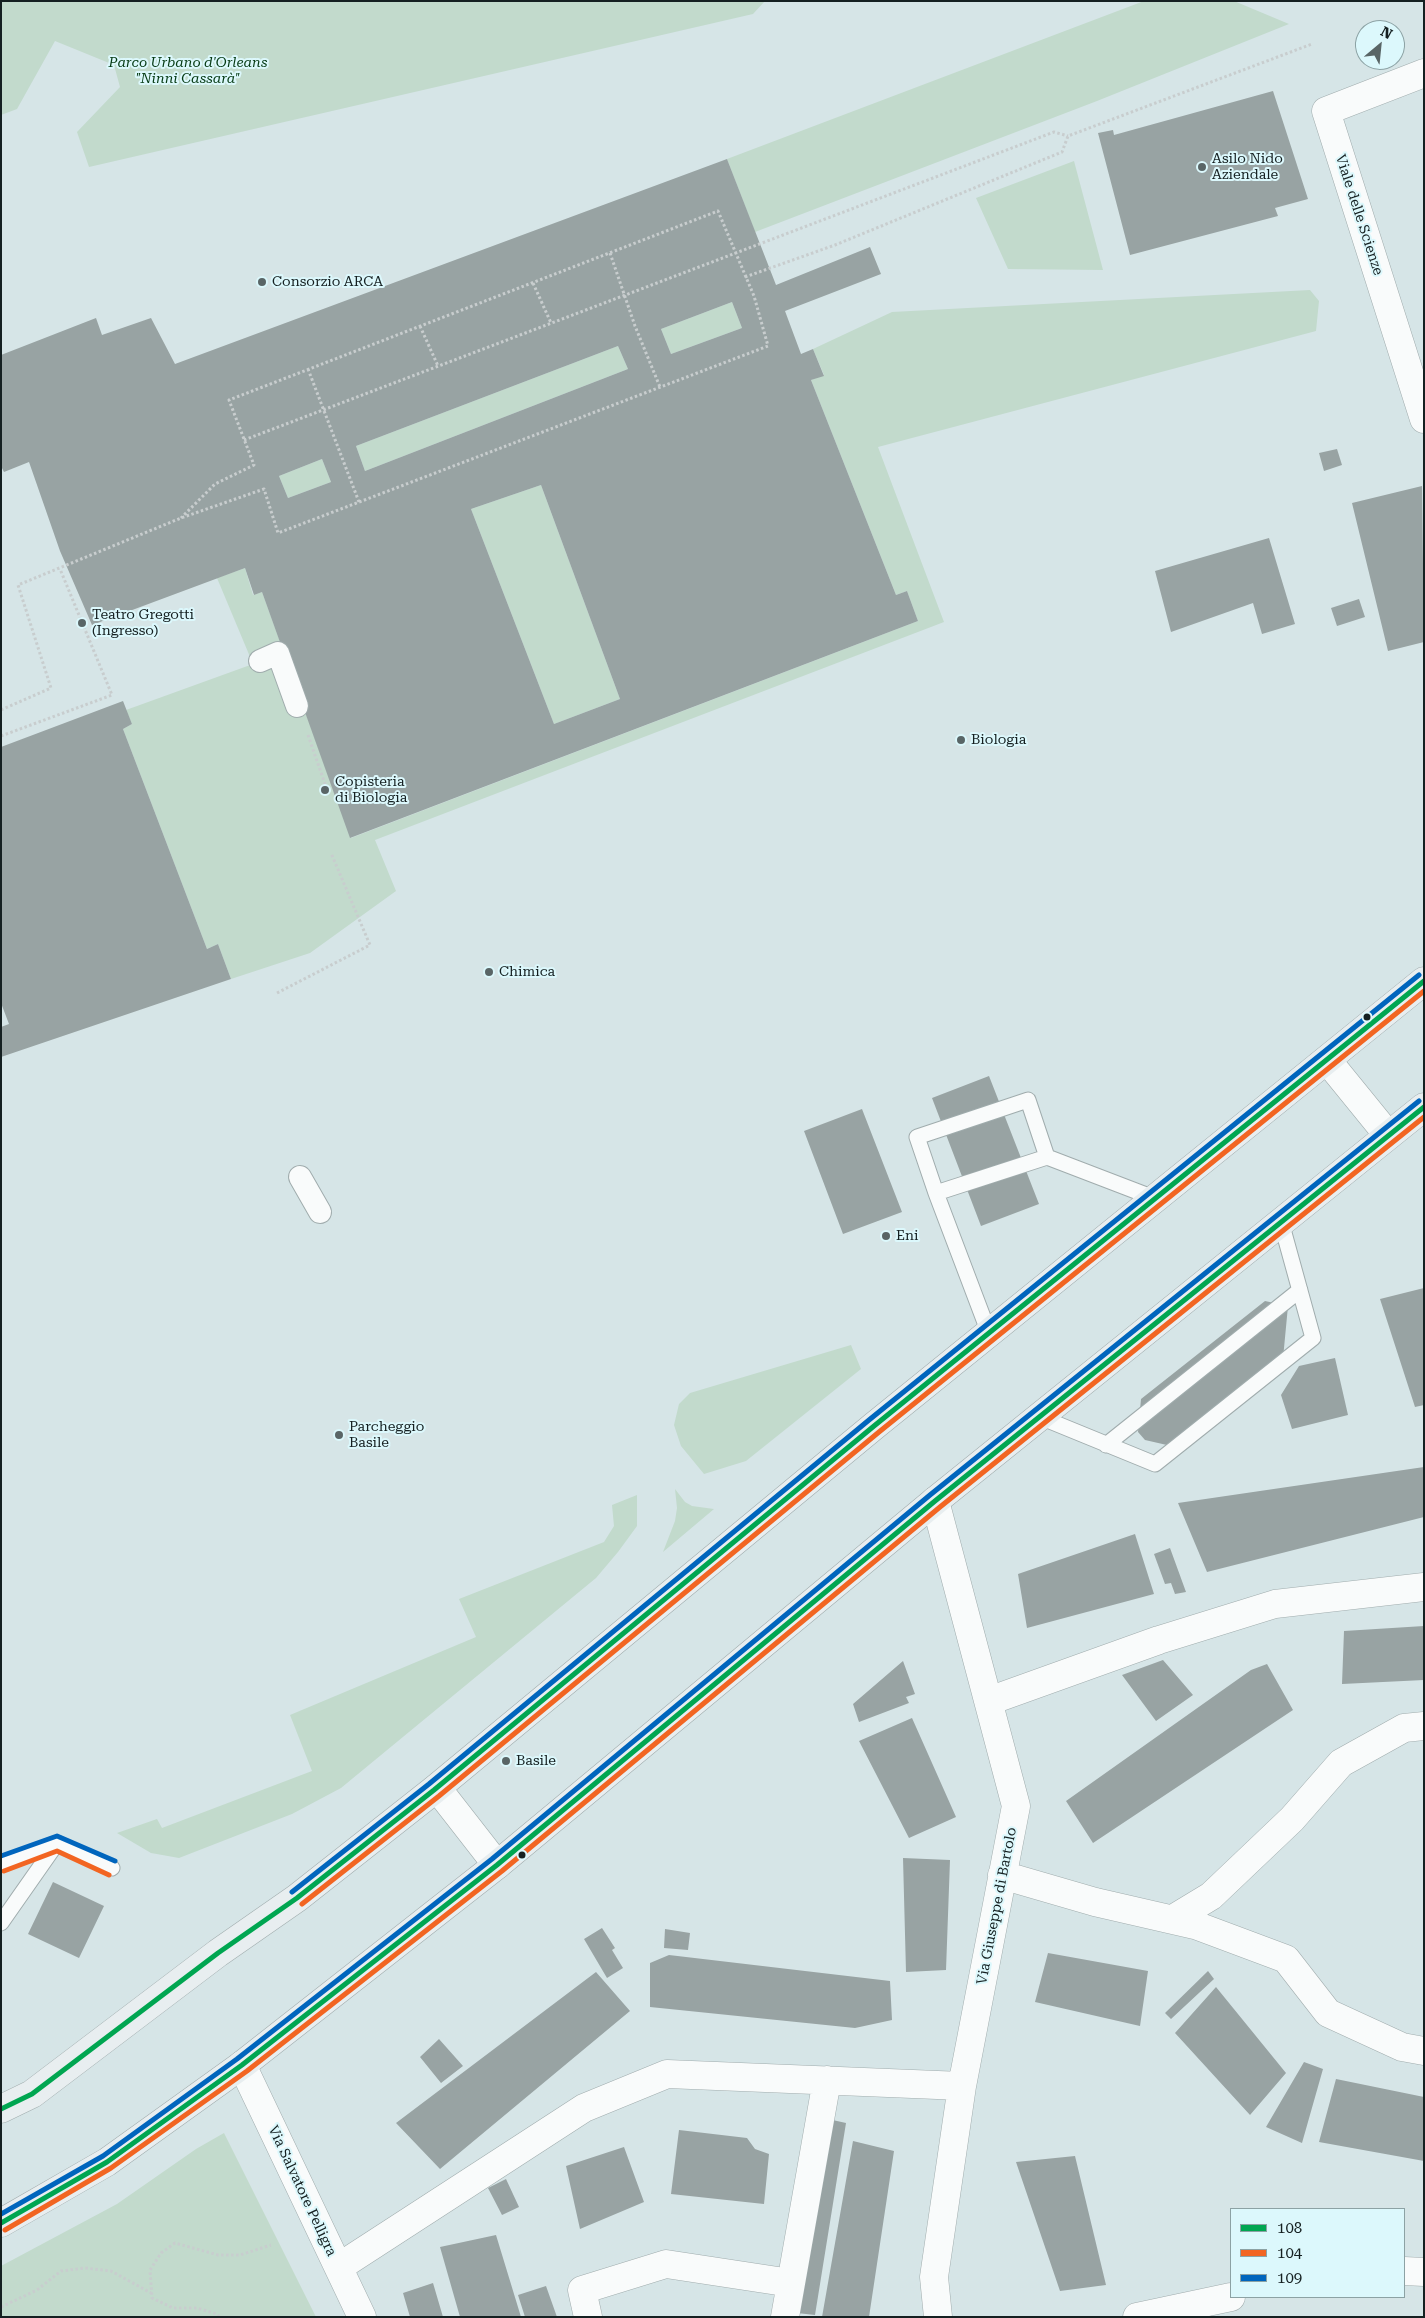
<!DOCTYPE html>
<meta charset="utf-8">
<style>
body{margin:0}
#map{position:relative;width:1425px;height:2318px;overflow:hidden;background:#d6e5e7;font-family:"Roboto Serif",serif}
canvas{display:block}
.frame{position:absolute;inset:0;border:2px solid #152021;pointer-events:none}
.legend{position:absolute;left:1230px;top:2208px;width:175px;height:90px;box-sizing:border-box;background:#dcf8fc;border:1px solid #8ca2a4;margin:0;padding:6px 9px;list-style:none;font-size:15px;color:#152021}
.legend li{display:flex;align-items:center;gap:10px;height:25px}
.legend b{width:25px;border:1px solid #8ca2a4}
.north{position:absolute;left:1355px;top:20px;width:50px;height:50px;box-sizing:border-box;background:#dcf8fc;border:1px solid #8ca2a4;border-radius:50%;rotate:28deg;font-size:14px;font-weight:700;line-height:20px;text-align:center;color:#152021}
.north::after{content:'';display:block;margin:auto;width:18px;height:22px;background:#596566;clip-path:polygon(50% 0,100% 100%,50% 72%,0 100%)}
</style>
<div id="map">
<canvas width="1425" height="2318"></canvas>
<div class="frame"></div>
<ul class="legend">
<li><b style="height:6px;background:#00a651"></b>108</li>
<li><b style="height:6px;background:#f26522"></b>104</li>
<li><b style="height:6px;background:#0065bd"></b>109</li>
</ul>
<div class="north">N</div>
</div>
<script>
const ctx = document.querySelector('canvas').getContext('2d');
ctx.lineJoin = 'round';
function fill(path, color) {
  ctx.fillStyle = color;
  ctx.fill(path, 'evenodd');
}
function toPath(rows) {
  const path = new Path2D();
  for (const r of rows) {
    path.moveTo(r[0], r[1]);
    for (let i = 2; i < r.length; i += 2) path.lineTo(r[i], r[i + 1]);
  }
  return path;
}
function trace(path, color, width, dash) {
  ctx.strokeStyle = color;
  ctx.lineWidth = width;
  ctx.lineCap = dash ? 'butt' : 'round';
  ctx.setLineDash(dash || []);
  ctx.stroke(path);
}
function write(font, color, halo, rows, align = 'center') {
  ctx.font = font + ' "Roboto Serif",serif';
  ctx.lineWidth = 4;
  ctx.setLineDash([]);
  ctx.textBaseline = 'middle';
  ctx.strokeStyle = halo;
  ctx.fillStyle = color;
  for (const [text, x, y, turn = 0] of rows) {
    ctx.save();
    ctx.translate(x, y);
    ctx.rotate((+turn || 0) * Math.PI / 180);
    ctx.textAlign = isNaN(turn) ? turn : align;
    if (halo) ctx.strokeText(text, 0, 0);
    ctx.fillText(text, 0, 0);
    ctx.restore();
  }
}
const green = toPath([
 [1,1,765,1,753,14,89,167,77,132,120,87,114,65,55,41,17,109,1,115],
 [1144,1,1234,1,1289,24,1097,101,755,232,727,159],
 [1074,161,1103,270,1008,269,976,198],
 [1310,290,1319,301,1316,331,878,447,944,622,375,840,396,891,310,953,231,979,218,944,207,949,123,729,132,724,126,710,253,664,217,578,245,568,253,595,262,592,351,838,918,621,907,591,896,595,811,380,824,375,813,349,892,312],
 [732,302,742,328,671,354,661,329],
 [618,346,628,369,365,471,356,446],
 [322,459,331,482,288,498,279,476],
 [541,485,620,699,554,724,471,509],
 [851,1345,861,1369,746,1461,704,1474,681,1446,674,1425,679,1404,690,1393],
 [675,1489,685,1502,692,1506,714,1509,663,1552,675,1521,677,1508],
 [637,1495,637,1526,618,1552,596,1578,341,1788,292,1814,179,1858,151,1853,117,1833,157,1819,162,1828,312,1771,290,1715,476,1637,459,1599,604,1542,614,1526,612,1505],
 [224,2133,316,2317,1,2317,1,2266,117,2204,196,2149]
]);
const building = toPath([
 [1273,91,1308,199,1275,208,1278,216,1130,255,1098,133,1113,130,1114,135],
 [727,159,776,285,870,247,881,274,785,311,801,354,813,349,824,376,811,380,896,595,907,591,918,621,350,838,262,592,254,595,245,568,92,625,60,551,29,462,4,472,1,466,1,355,96,318,102,335,151,318,175,364],
 [732,302,742,328,671,354,661,329],
 [618,346,628,369,365,471,356,446],
 [322,459,331,482,288,498,279,476],
 [541,485,620,699,554,724,471,509],
 [1337,449,1342,465,1324,471,1319,453],
 [1422,486,1424,642,1388,651,1352,503],
 [1269,538,1295,624,1262,634,1253,603,1171,632,1155,571],
 [1359,599,1365,617,1337,626,1331,608],
 [123,701,132,724,123,729,207,949,218,944,231,979,1,1057,1,1027,9,1024,1,1003,1,747],
 [989,1076,1039,1204,981,1226,932,1098],
 [862,1109,902,1212,843,1234,804,1131],
 [1424,1288,1424,1405,1415,1407,1380,1299],
 [1265,1301,1288,1306,1282,1369,1180,1448,1145,1440,1138,1432,1141,1399],
 [1335,1358,1348,1415,1292,1429,1281,1395,1299,1366],
 [1424,1467,1424,1517,1207,1572,1178,1503],
 [1135,1534,1154,1594,1027,1628,1018,1574],
 [1170,1548,1186,1592,1175,1594,1171,1583,1165,1584,1154,1554],
 [1424,1626,1424,1680,1342,1684,1344,1631],
 [1163,1660,1193,1695,1156,1721,1122,1675],
 [903,1661,915,1694,906,1697,909,1703,859,1722,853,1704],
 [1267,1664,1293,1710,1093,1843,1066,1801,1251,1670],
 [912,1718,956,1817,909,1838,859,1741],
 [903,1858,950,1860,946,1970,906,1972],
 [53,1882,104,1906,79,1958,28,1934],
 [602,1928,615,1948,612,1950,623,1968,607,1978,584,1939],
 [665,1929,690,1933,688,1950,664,1948],
 [1048,1953,1148,1971,1140,2026,1035,2002],
 [669,1955,890,1981,892,2020,855,2028,650,2007,650,1963],
 [1208,1971,1214,1979,1171,2019,1165,2013],
 [596,1972,630,2011,440,2169,396,2123],
 [1216,1987,1286,2073,1250,2115,1175,2033],
 [439,2039,463,2066,441,2083,420,2057],
 [1304,2062,1323,2069,1302,2143,1266,2127],
 [1336,2079,1424,2097,1424,2161,1319,2142],
 [828,2119,846,2123,815,2315,797,2313],
 [679,2130,747,2138,755,2149,769,2154,764,2204,671,2194],
 [853,2141,894,2151,869,2317,822,2317],
 [624,2147,644,2202,580,2229,566,2166],
 [1075,2156,1106,2285,1060,2291,1016,2162],
 [506,2179,519,2207,502,2215,488,2188],
 [496,2235,521,2317,460,2317,440,2247],
 [433,2283,443,2317,410,2317,403,2293],
 [546,2286,557,2317,525,2317,518,2295]
]);
const path = toPath([
 [610,253,635,326,660,387],
 [745,277,835,245,1062,152,1068,136,1312,44],
 [533,283,551,323],
 [420,326,438,366],
 [308,369,359,502],
 [244,440,1054,132,1068,136],
 [1,710,51,688,18,585,181,518,264,489,278,533,768,346,754,296,718,211,229,400,254,465,215,484,181,518],
 [308,735,325,784],
 [1,736,112,695,60,569],
 [277,993,370,945,331,853],
 [1,2307,37,2290,61,2271,85,2268,111,2271,151,2293],
 [219,2317,217,2314,197,2308,173,2308,152,2298,150,2270,161,2253,175,2243,218,2255,240,2255,271,2245]
]);
const service = toPath([
 [936,1193,917,1137,1028,1100,1047,1157],
 [989,1333,936,1193,1047,1157,1154,1198],
 [1040,1417,1155,1464,1313,1338,1281,1222],
 [1106,1445,1300,1290],
 [1,1864,57,1843,112,1868],
 [1,1923,57,1843]
]);
const pedestrian = toPath([
 [260,661,278,653,297,706],
 [300,1177,320,1212]
]);
const minor = toPath([
 [1424,73,1326,111,1424,419],
 [1327,1060,1388,1135],
 [935,1501,1016,1806,962,2086,934,2277,938,2317],
 [989,1701,1159,1640,1275,1604,1424,1587],
 [1002,1875,1095,1902,1195,1925,1286,1959,1328,2013,1402,2047,1424,2051],
 [1173,1919,1211,1896,1292,1819,1341,1763,1404,1728,1424,1726],
 [242,2065,362,2317],
 [339,2267,584,2108,667,2074,962,2086],
 [1404,2271,1424,2272],
 [588,2317,582,2290,666,2264,791,2283],
 [785,2317,827,2080],
 [1137,2317,1231,2297]
]);
const tertiary = toPath([
 [437,1788,497,1865]
]);
const secondary = toPath([
 [1,2109,32,2094,218,1953,297,1898,434,1790,874,1426,1424,981],
 [1,2223,107,2162,242,2065,497,1865,935,1501,1424,1107]
]);
const bus1 = toPath([
 [1,2109,32,2094,218,1953,297,1898,434,1790,874,1426,1424,981],
 [1,2223,107,2162,242,2065,497,1865,935,1501,1424,1107]
]);
const bus2 = toPath([
 [4,1871,57,1851,109,1875],
 [302,1904,439,1796,879,1432,1424,991],
 [5,2230,111,2168,247,2071,502,1871,940,1507,1424,1117]
]);
const bus3 = toPath([
 [1,1856,57,1836,115,1861],
 [292,1892,429,1784,869,1420,1419,975],
 [1,2214,103,2156,237,2059,492,1859,930,1495,1419,1101]
]);
const markers = [
 [1202,167,5,"#596566"],
 [262,282,5,"#596566"],
 [82,623,5,"#596566"],
 [961,740,5,"#596566"],
 [325,790,5,"#596566"],
 [489,972,5,"#596566"],
 [1367,1017,4.5,"#152021"],
 [886,1236,5,"#596566"],
 [339,1435,5,"#596566"],
 [506,1761,5,"#596566"],
 [522,1855,4.5,"#152021"]
];
const parkNames = [
 ["Parco Urbano d'Orleans",188,63],
 ["\"Ninni Cassarà\"",188,79]
];
const poiNames = [
 ["Asilo Nido",1212,159],
 ["Aziendale",1212,175],
 ["Consorzio ARCA",272,282],
 ["Teatro Gregotti",92,615],
 ["(Ingresso)",92,631],
 ["Biologia",971,740],
 ["Copisteria",335,782],
 ["di Biologia",335,798],
 ["Chimica",499,972],
 ["Eni",896,1236],
 ["Parcheggio",349,1427],
 ["Basile",349,1443],
 ["Basile",516,1761]
];
const streetNames = [
 ["Viale delle Scienze",1359,215,72],
 ["Via Giuseppe di Bartolo",997,1906,-79],
 ["Via Salvatore Pelligra",302,2191,65]
];
fill(green, '#c2dacc');
fill(building, '#98a3a3');
trace(service, '#a0acad', 17);
trace(pedestrian, '#a0acad', 24);
trace(minor, '#a0acad', 29);
trace(tertiary, '#a0acad', 29);
trace(secondary, '#a0acad', 29);
trace(path, '#c8cdce', 3, [2.5, 2.5]);
trace(service, '#f9fbfb', 15);
trace(pedestrian, '#f9fbfb', 22);
trace(minor, '#f9fbfb', 28);
trace(tertiary, '#f9fbfb', 28);
trace(secondary, '#e8eef0', 28);
trace(bus1, '#00a651', 5);
trace(bus2, '#f26522', 5);
trace(bus3, '#0065bd', 5);
for (const [x, y, r, color] of markers) {
  const dot = new Path2D();
  dot.arc(x, y, r, 0, 2 * Math.PI);
  ctx.fillStyle = color;
  ctx.fill(dot);
  trace(dot, '#dcf8fc', 2);
}
write('italic 14px', '#053a13', '#dcf8fc', parkNames);
write('14px', '#152021', '#dcf8fc', poiNames, 'left');
write('14px', '#152021', '#dcf8fc', streetNames);
</script>
